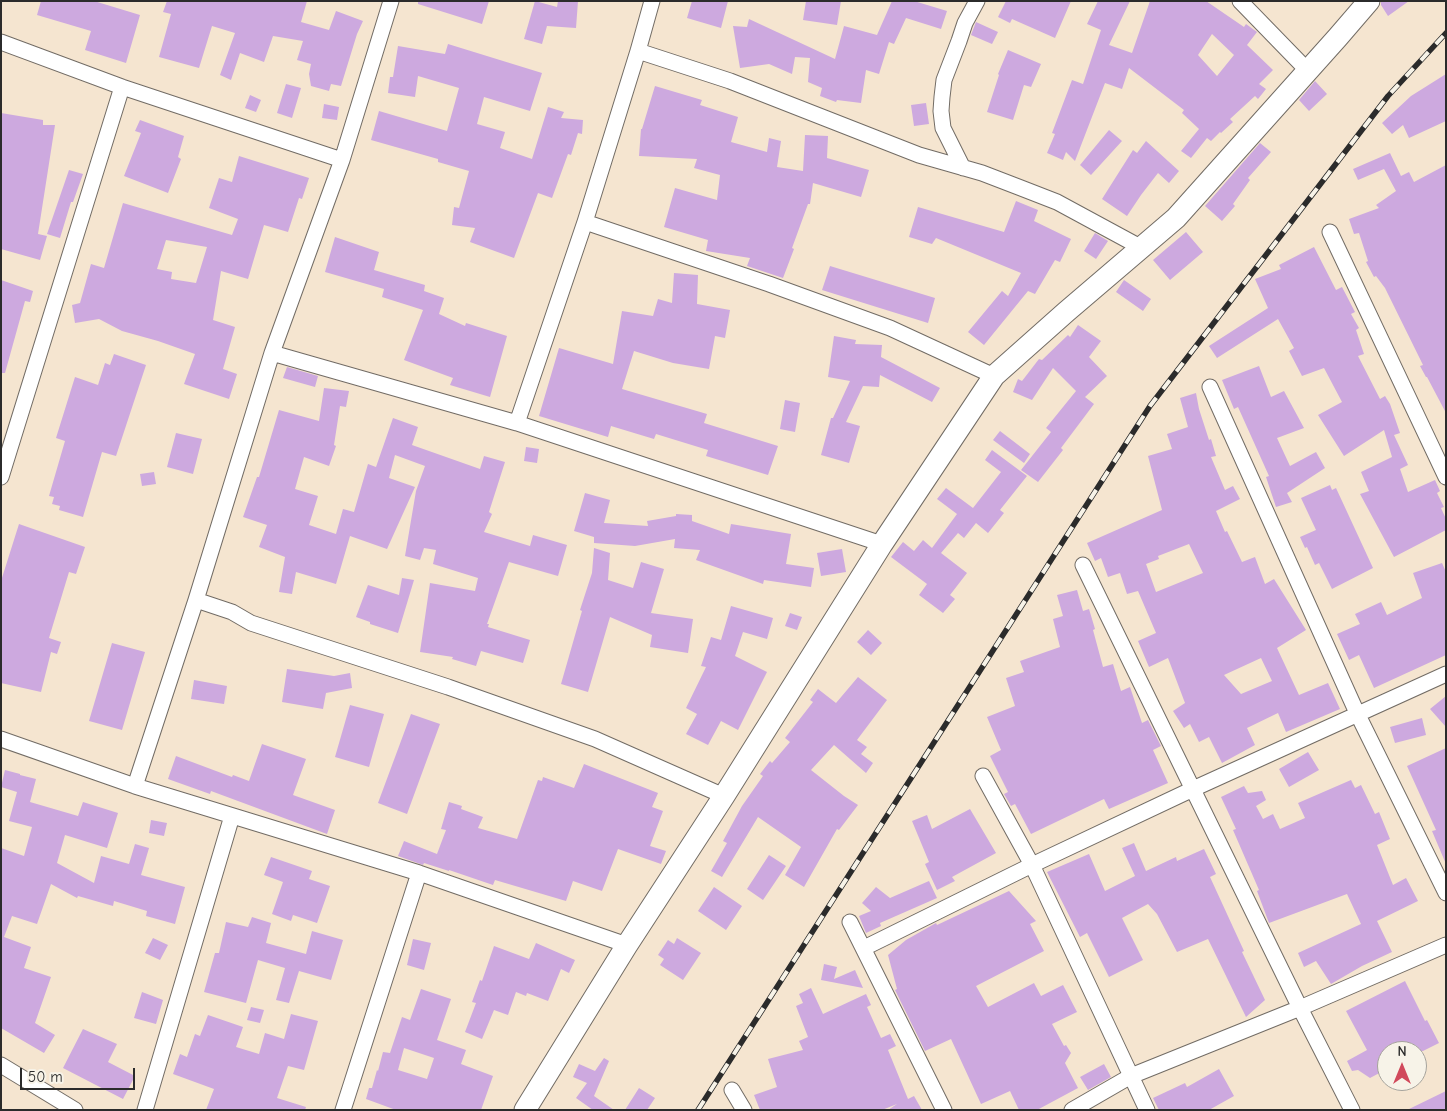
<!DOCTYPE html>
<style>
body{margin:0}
#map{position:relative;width:1447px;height:1111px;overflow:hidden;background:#f5e5d0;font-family:"Comic Neue",sans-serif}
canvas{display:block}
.frame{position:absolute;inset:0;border:2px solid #2b2b2b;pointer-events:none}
.north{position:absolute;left:1377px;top:1041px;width:50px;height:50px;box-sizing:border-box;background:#f7f3e8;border:1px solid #a5a39c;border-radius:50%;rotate:0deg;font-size:14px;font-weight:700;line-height:20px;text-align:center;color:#2b2b2b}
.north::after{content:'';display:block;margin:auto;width:18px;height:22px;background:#d1495b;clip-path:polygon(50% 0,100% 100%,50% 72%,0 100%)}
.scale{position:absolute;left:20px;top:1068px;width:115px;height:22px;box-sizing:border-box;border:2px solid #2b2b2b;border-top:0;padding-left:6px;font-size:15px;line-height:18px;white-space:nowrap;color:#2b2b2b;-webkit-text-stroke:4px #f7f3e8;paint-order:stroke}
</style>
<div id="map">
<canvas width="1447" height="1111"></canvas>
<div class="frame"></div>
<div class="north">N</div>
<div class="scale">50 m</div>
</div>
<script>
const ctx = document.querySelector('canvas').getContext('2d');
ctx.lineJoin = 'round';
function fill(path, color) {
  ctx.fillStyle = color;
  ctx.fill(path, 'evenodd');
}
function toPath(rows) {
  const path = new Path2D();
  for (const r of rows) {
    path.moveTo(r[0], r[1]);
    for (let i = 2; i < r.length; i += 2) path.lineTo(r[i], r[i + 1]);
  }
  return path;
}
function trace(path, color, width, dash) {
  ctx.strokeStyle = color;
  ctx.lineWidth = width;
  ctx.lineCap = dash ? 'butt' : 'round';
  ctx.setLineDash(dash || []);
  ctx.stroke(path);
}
const building = toPath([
 [41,1,94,1,140,15,126,63,85,50,91,31,37,15],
 [167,1,307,1,301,22,329,30,336,11,363,21,357,34,341,86,331,84,329,91,311,86,309,74,311,64,297,60,303,41,273,36,264,62,240,53,231,80,220,75,235,33,212,26,199,68,159,57,171,14,163,12],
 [418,1,489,1,482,24,418,4],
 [535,1,557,7,558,1,578,1,576,28,547,26,542,44,524,39],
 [692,1,728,1,721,28,687,18],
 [806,1,841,1,837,25,803,20],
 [892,1,914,1,947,11,941,29,906,18,894,44,889,42,879,74,866,70,861,103,837,100,836,102,820,96,822,88,808,82,810,58,795,57,792,74,769,64,740,68,733,26,747,27,749,19,835,59,844,26,877,35],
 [1006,1,1071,1,1055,38,1012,19,1010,23,998,17],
 [1098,1,1130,1,1109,45,1132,53,1150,1,1206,1,1244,27,1246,24,1257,32,1247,45,1273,70,1259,84,1266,89,1258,99,1255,96,1230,119,1233,122,1221,133,1220,132,1211,141,1207,138,1191,158,1181,151,1199,129,1182,113,1184,110,1129,68,1122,89,1105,83,1075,161,1066,152,1063,160,1047,153,1055,134,1052,133,1072,80,1083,84,1101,30,1087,24],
 [1212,34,1234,55,1217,76,1198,55],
 [1381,1,1409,1,1388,16,1381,5],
 [976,22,998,32,992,44,971,35],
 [448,44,542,73,530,111,484,97,477,124,505,132,500,148,532,159,548,107,564,112,561,118,583,120,582,134,578,133,571,155,568,154,552,198,538,193,514,258,470,242,475,228,452,225,454,207,459,208,469,171,438,162,438,159,371,140,379,111,447,131,459,88,418,76,415,97,388,93,390,77,393,77,398,46,445,54],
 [1008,50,1041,64,1031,87,1024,85,1013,120,987,112,999,75,998,74],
 [1446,74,1446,121,1409,138,1403,125,1392,134,1382,123,1411,96],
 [1315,81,1327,94,1309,111,1299,100],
 [286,84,301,88,292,118,277,113],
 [655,86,702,100,700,105,738,117,731,142,767,152,769,138,781,141,777,167,803,171,805,135,828,136,827,158,869,170,861,197,813,183,810,204,808,204,792,248,794,249,783,278,747,266,750,258,706,251,708,240,664,227,675,188,717,200,720,175,694,168,697,159,639,156,641,129,642,129],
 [250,95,261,100,256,112,245,108],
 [926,103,929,124,914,126,911,105],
 [324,104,339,107,337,120,322,118],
 [1,113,43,120,43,125,55,125,38,234,47,236,40,260,1,249],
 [140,120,184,136,178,157,181,159,168,193,124,176,141,133,135,131],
 [1109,130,1122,141,1091,175,1080,165],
 [1146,141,1179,171,1169,183,1158,173,1141,195,1127,216,1102,199,1133,150,1137,153],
 [1260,143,1271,152,1248,178,1250,180,1233,204,1235,206,1222,221,1205,206],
 [1390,153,1401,176,1409,172,1414,182,1446,165,1446,413,1427,377,1426,377,1420,366,1423,365,1385,288,1376,276,1374,277,1366,262,1368,261,1359,233,1354,234,1349,219,1379,208,1376,205,1396,191,1384,169,1358,180,1353,169],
 [239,156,309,178,302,199,299,198,288,232,264,225,248,279,221,271,213,320,235,327,223,369,237,374,229,399,184,384,195,354,158,341,122,331,99,319,75,323,72,305,80,303,91,264,104,268,123,203,232,235,238,219,209,208,219,178,232,182],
 [166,240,207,247,196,283,171,279,172,272,157,269],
 [69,170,83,174,73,202,71,202,60,238,47,234],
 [1016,201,1038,210,1034,221,1071,239,1060,262,1055,260,1035,294,1028,291,984,345,968,332,1002,291,1008,296,1021,273,936,238,932,244,909,237,918,207,1004,232],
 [1186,232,1203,252,1170,280,1153,260],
 [1095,233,1108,241,1096,259,1084,251],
 [335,237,379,252,374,270,425,285,424,291,444,298,439,314,465,326,466,323,507,336,490,397,450,385,453,378,404,360,423,310,382,297,384,289,325,272],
 [1314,247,1336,290,1342,287,1355,312,1351,314,1359,328,1356,330,1364,354,1358,356,1380,399,1385,396,1390,404,1400,433,1394,435,1408,465,1400,469,1408,492,1435,480,1440,491,1437,493,1444,507,1441,508,1446,519,1446,530,1394,557,1360,494,1369,491,1361,472,1392,457,1384,430,1344,456,1318,415,1342,402,1324,368,1302,376,1289,351,1294,348,1278,319,1217,358,1209,346,1268,308,1255,279,1281,269,1279,265],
 [830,266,935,298,928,323,822,290],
 [674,273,698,275,697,304,730,310,725,338,715,336,709,369,673,363,634,351,622,389,707,414,704,423,778,446,768,475,706,456,708,450,656,434,654,439,611,426,608,437,539,416,559,348,613,364,622,311,653,316,658,299,672,303],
 [1,280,33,291,30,302,25,301,5,373,1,373],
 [1124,280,1151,299,1143,311,1116,292],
 [1078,325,1101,341,1089,357,1107,376,1085,397,1094,404,1061,448,1063,450,1038,482,1021,470,1051,432,1046,428,1076,391,1053,368,1032,400,1013,392,1018,379,1022,381,1039,359,1042,360,1068,335,1070,337],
 [834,336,856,340,855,344,882,345,881,357,940,388,932,402,880,375,879,387,863,386,846,422,860,426,849,463,821,455,831,418,833,418,850,381,828,377],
 [114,354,146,365,116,456,102,452,83,517,59,510,60,506,52,504,54,497,49,496,65,441,56,438,75,377,98,385,105,363,110,365],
 [1259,366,1271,397,1284,391,1304,428,1277,438,1290,466,1316,452,1325,468,1287,493,1292,502,1276,507,1266,477,1269,476,1238,407,1234,409,1222,380],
 [287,367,318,376,315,387,283,378],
 [324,388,349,391,346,407,340,406,334,445,336,446,329,466,304,457,295,489,318,496,309,525,336,534,343,509,354,512,368,464,376,467,393,418,418,427,412,445,480,469,484,456,505,462,489,512,492,514,484,532,530,546,533,535,567,545,558,576,509,562,487,624,489,624,488,627,530,640,523,663,481,651,476,666,452,659,453,657,420,652,430,583,475,591,478,578,433,564,436,550,424,548,420,560,405,556,416,491,425,466,395,455,389,478,415,487,387,549,350,536,336,584,296,572,292,594,279,592,285,557,259,547,267,525,243,517,257,477,259,477,279,410,319,421],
 [1196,393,1199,409,1209,440,1211,439,1216,456,1211,457,1225,490,1233,486,1240,499,1216,511,1225,532,1227,531,1242,562,1255,557,1265,584,1274,579,1306,630,1277,648,1299,695,1328,683,1340,709,1286,732,1278,713,1247,728,1255,745,1222,763,1209,737,1199,742,1190,724,1184,728,1173,711,1185,703,1168,658,1149,667,1138,641,1156,633,1138,591,1127,594,1120,573,1108,577,1101,558,1095,561,1087,543,1162,510,1148,456,1172,449,1167,434,1188,427,1180,398],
 [1189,544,1203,573,1156,592,1146,564,1159,559,1158,556],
 [1261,658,1272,681,1241,694,1224,675],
 [785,400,800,403,795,432,780,429],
 [1000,431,1030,454,1024,463,993,440],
 [176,433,202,439,193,474,167,467],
 [526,447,539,449,537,463,524,461],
 [992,450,1027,476,1000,510,1004,513,988,533,976,523,964,538,958,533,941,553,967,573,950,595,955,599,943,613,919,595,927,584,891,557,903,542,914,551,923,540,932,548,957,514,937,499,946,488,973,508,1001,472,985,460],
 [154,472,156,484,142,486,140,474],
 [1330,485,1332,490,1336,488,1373,568,1332,589,1319,563,1315,565,1307,547,1305,548,1300,537,1316,530,1301,498],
 [585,493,610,500,604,523,648,526,647,521,676,516,676,514,692,515,692,521,729,534,731,524,791,534,786,564,814,568,811,587,764,580,763,584,696,560,700,550,674,548,675,539,635,546,594,543,594,537,574,531],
 [19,524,85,547,76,574,69,572,49,638,61,642,57,654,51,652,41,692,1,683,1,581],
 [594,548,610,553,608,580,633,588,641,562,664,569,651,613,693,619,688,653,650,647,652,635,610,617,588,692,561,684,582,611,580,610,592,573],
 [842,549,846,572,821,576,817,553],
 [1442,563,1446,572,1446,655,1374,688,1359,655,1349,660,1337,634,1360,624,1355,614,1381,602,1387,615,1422,598,1413,573],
 [402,578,414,580,398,633,370,624,370,622,356,617,368,585,399,595],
 [1077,590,1083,611,1089,609,1095,629,1093,630,1103,667,1113,664,1121,691,1130,687,1142,723,1148,720,1161,746,1153,750,1168,783,1109,809,1104,799,1031,834,1015,804,1011,806,1004,794,1008,792,990,756,1001,750,987,717,1015,706,1006,678,1024,672,1020,661,1060,647,1053,619,1063,616,1057,595],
 [731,606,773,618,767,639,743,632,735,656,767,672,738,730,721,721,708,745,686,734,697,714,686,708,706,667,701,666,711,637,721,640],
 [790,613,802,617,797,630,785,626],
 [868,630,882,643,871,655,857,642],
 [112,643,145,652,122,730,89,721],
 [287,669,334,676,350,673,352,688,326,693,323,709,282,702],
 [858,677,887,700,857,740,867,747,861,754,873,763,866,773,834,745,811,770,844,796,858,805,839,830,837,829,804,887,785,875,801,847,758,817,722,877,711,871,727,843,723,841,742,806,763,776,760,774,770,761,772,763,790,742,785,738,813,702,810,700,818,689,836,703],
 [194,680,227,686,224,704,191,699],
 [1446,696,1446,727,1430,709],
 [350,705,384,714,369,767,335,757],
 [411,714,440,724,407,814,378,803],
 [1422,718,1426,735,1395,743,1390,727],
 [262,744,306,759,293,795,335,810,327,834,211,791,210,794,168,779,176,756,232,777,233,775,249,781],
 [1446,748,1446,864,1432,831,1436,830,1407,766],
 [1308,752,1319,770,1289,787,1279,769],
 [584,764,658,793,652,807,663,811,650,846,666,851,661,864,618,849,602,891,573,881,566,901,495,880,493,885,449,870,449,871,424,863,423,865,398,856,404,841,437,854,446,830,441,829,449,802,462,806,461,809,483,817,478,828,517,839,538,780,542,781,543,777,574,788],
 [5,770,20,774,20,775,36,779,30,802,78,816,83,802,118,813,107,848,65,835,57,863,94,883,101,856,129,864,135,844,149,848,141,875,185,887,175,924,146,916,147,911,114,901,113,906,78,896,77,898,51,884,37,924,12,916,4,937,31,947,24,968,51,977,35,1023,55,1035,44,1053,1,1028,1,848,24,856,32,827,9,821,17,792,1,787],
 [1351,780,1355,788,1361,785,1375,814,1379,812,1390,839,1377,845,1393,885,1406,878,1418,901,1377,921,1392,952,1362,966,1331,984,1316,961,1304,967,1298,953,1361,924,1347,894,1269,923,1257,891,1259,890,1233,830,1236,829,1221,797,1244,786,1248,793,1262,791,1266,800,1256,806,1263,819,1273,814,1280,829,1305,818,1298,803],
 [970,809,996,853,952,877,955,881,937,890,925,864,929,862,912,821,927,815,932,829],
 [151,820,167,823,164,836,149,833],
 [1134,843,1146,871,1176,857,1177,861,1204,849,1216,874,1210,877,1244,951,1242,952,1265,1000,1246,1017,1208,939,1177,952,1157,914,1148,904,1122,918,1143,960,1109,977,1087,933,1080,937,1047,872,1089,854,1105,891,1135,876,1122,848],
 [769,855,786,866,763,900,747,889],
 [271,857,312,871,309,879,330,886,317,923,293,915,291,921,272,914,283,882,264,875],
 [929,881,937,898,880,923,881,926,866,933,859,916,871,911,862,903,876,887,890,898],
 [714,887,742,906,726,930,698,911],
 [1009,891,1036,921,1030,924,1044,951,976,986,988,1007,1034,983,1041,996,1063,985,1077,1012,1052,1024,1064,1046,1066,1045,1071,1053,1065,1063,1078,1088,1037,1110,1019,1110,1010,1091,981,1104,951,1039,925,1051,895,990,897,989,888,955,906,940,936,923,937,925],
 [252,917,271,923,266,943,306,954,312,931,343,940,331,980,299,971,289,1003,276,1000,285,968,258,960,246,1003,204,992,215,953,219,953,226,922,248,927],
 [153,938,168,945,160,960,145,953],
 [677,938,701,953,683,980,660,965,664,959,658,955,668,940,674,944],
 [413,939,431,943,424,970,407,965],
 [536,943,575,960,569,973,561,969,548,1001,527,993,526,996,516,992,508,1015,494,1010,482,1039,465,1032,476,1003,472,1002,480,980,482,981,494,946,529,959],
 [824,964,837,967,834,979,855,970,863,988,821,980],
 [1405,981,1425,1021,1427,1020,1439,1043,1423,1051,1387,1051,1387,1069,1370,1078,1358,1070,1352,1071,1347,1061,1367,1050,1346,1011],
 [811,988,823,1014,866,994,871,1005,867,1007,881,1038,890,1034,896,1046,888,1050,908,1099,914,1096,922,1110,888,1110,897,1104,882,1110,760,1110,754,1095,777,1087,768,1059,803,1050,799,1041,808,1037,796,1006,803,1003,799,994],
 [421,989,451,999,437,1040,466,1050,461,1064,493,1076,481,1110,396,1110,366,1099,369,1088,372,1088,377,1070,378,1071,383,1052,390,1053,402,1017,410,1020],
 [404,1048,434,1058,427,1079,398,1070],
 [142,992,163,1000,156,1024,134,1018],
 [251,1007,264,1010,260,1023,247,1020],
 [291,1014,318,1021,304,1070,288,1066,277,1098,306,1107,305,1110,206,1110,214,1089,173,1074,180,1054,187,1057,195,1034,200,1036,208,1015,243,1027,236,1047,259,1054,265,1033,284,1039],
 [83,1029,117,1044,108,1062,135,1076,123,1099,63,1068],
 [604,1058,609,1061,594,1096,614,1110,593,1110,576,1098,587,1083,573,1077,579,1064,595,1071],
 [1104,1064,1111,1077,1088,1090,1080,1077],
 [1219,1069,1234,1096,1209,1110,1159,1110,1153,1098,1185,1083,1187,1087],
 [639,1088,655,1098,647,1110,625,1110],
 [1446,1091,1446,1110,1407,1110]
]);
const street = toPath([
 [1240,1,1308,71],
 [1,42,122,87,342,160],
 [638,51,730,81,919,155,982,173,1021,188,1057,202,1142,248],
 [963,168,943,128,941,111,942,97,944,80,959,41,965,23,977,1],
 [585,222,769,284,890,328,994,376],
 [1330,232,1446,477],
 [272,353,517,423,882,544],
 [1210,387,1357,713,1446,893],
 [517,423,585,222,638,51,652,1],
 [1,477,122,87],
 [1083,565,1300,1008,1352,1110],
 [196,600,232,612,251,623,448,687,595,739,724,796],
 [1,739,135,786,419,873,627,945],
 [983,776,1032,865,1147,1110],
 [135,786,196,600,272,353,342,160,391,1],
 [850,922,944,1110],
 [864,948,1032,865,1193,789,1446,674],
 [1,1065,75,1110],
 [732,1090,744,1110],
 [145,1110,232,816],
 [343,1110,419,873],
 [1072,1110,1131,1076,1300,1008,1446,945]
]);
const secondary = toPath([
 [525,1110,627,945,724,796,882,544,994,376,1066,312,1176,218,1338,37,1369,1]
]);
const rail = toPath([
 [698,1110,1150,406,1388,96,1446,33]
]);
fill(building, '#cda9df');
trace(street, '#726c65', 17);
trace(secondary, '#726c65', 23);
trace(street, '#fff', 15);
trace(secondary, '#fff', 21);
trace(rail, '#2b2b2b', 5.5);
trace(rail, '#f7f3e8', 4, [11]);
</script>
